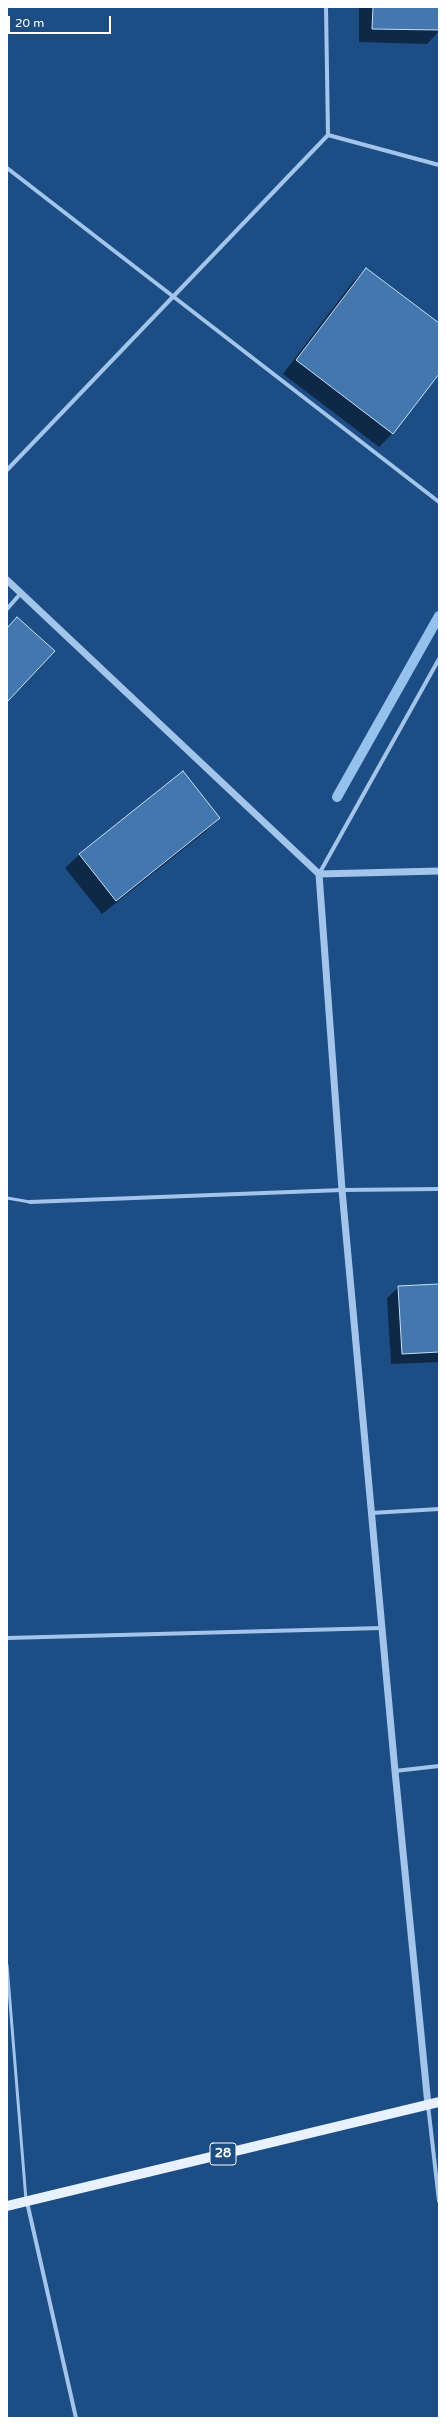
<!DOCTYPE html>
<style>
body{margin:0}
#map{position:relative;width:446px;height:2425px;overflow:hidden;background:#1c4d85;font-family:"Varela Round",sans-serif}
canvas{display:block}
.frame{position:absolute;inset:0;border:8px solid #fff;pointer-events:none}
.scale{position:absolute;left:8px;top:16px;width:103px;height:18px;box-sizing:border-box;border:2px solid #fff;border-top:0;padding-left:5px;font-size:12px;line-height:14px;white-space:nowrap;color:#fff;-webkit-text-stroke:3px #1c4d85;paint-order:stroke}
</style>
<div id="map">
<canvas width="446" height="2425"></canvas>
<div class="frame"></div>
<div class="scale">20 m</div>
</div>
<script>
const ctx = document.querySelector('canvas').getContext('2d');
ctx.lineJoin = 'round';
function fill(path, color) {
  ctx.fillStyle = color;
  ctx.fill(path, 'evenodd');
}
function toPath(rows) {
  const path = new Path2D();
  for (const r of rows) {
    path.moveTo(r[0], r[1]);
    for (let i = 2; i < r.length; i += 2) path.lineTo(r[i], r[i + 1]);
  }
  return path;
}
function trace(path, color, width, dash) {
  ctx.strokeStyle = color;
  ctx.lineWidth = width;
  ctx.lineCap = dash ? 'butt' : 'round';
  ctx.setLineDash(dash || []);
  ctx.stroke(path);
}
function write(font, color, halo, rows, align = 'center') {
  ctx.font = font + ' "Varela Round",sans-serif';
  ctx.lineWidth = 3.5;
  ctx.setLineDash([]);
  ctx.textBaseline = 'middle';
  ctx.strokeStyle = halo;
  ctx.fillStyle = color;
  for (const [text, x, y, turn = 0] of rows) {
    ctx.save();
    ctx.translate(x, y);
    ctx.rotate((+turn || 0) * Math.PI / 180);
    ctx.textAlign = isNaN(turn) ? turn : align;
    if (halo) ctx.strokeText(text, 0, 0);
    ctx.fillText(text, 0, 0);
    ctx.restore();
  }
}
const shadow = toPath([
 [359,7,439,7,439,31,427,44,359,42],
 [366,269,439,324,439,373,393,433,379,447,283,374,352,283],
 [183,773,219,818,205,832,102,914,65,868,79,855],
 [439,1285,439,1362,391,1364,387,1298,399,1287]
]);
const stream = toPath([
 [337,797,439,616]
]);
const building = toPath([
 [373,7,439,7,439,30,372,29,373,7],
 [366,268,439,323,439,374,393,434,296,360,366,268],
 [17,617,55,651,7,702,7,628,17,617],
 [183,771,220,818,116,901,79,854,183,771],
 [439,1284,439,1352,402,1354,398,1286,439,1284]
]);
const service = toPath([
 [7,1198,30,1202],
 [7,1965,26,2200]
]);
const minor = toPath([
 [328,135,439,165],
 [7,168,439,502],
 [7,470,328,135,326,7],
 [7,609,21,593],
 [319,874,439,659],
 [30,1202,342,1190,439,1189],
 [371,1513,439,1509],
 [7,1638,382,1628],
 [395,1771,439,1766],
 [428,2105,439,2201],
 [27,2202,76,2418]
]);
const tertiary = toPath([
 [7,580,319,874,342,1190,395,1771,428,2105],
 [319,874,439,871]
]);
const primary = toPath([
 [7,2206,439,2102]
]);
const shields = [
 [223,2154,26]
];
const shieldNames = [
 ["28",223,2154]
];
fill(shadow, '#0007');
trace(stream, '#95c1ed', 10);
fill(building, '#4477ae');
trace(building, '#c7dff8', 1);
trace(service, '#a3c5eb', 3);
trace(minor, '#a3c5eb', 4);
trace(tertiary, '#a3c5eb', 7);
trace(primary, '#e7f1ff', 10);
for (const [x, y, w] of shields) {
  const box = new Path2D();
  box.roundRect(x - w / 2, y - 11, w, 22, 3);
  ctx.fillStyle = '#1c4d85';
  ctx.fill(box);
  trace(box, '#fff', 1);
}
write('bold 13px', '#fff', null, shieldNames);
</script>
